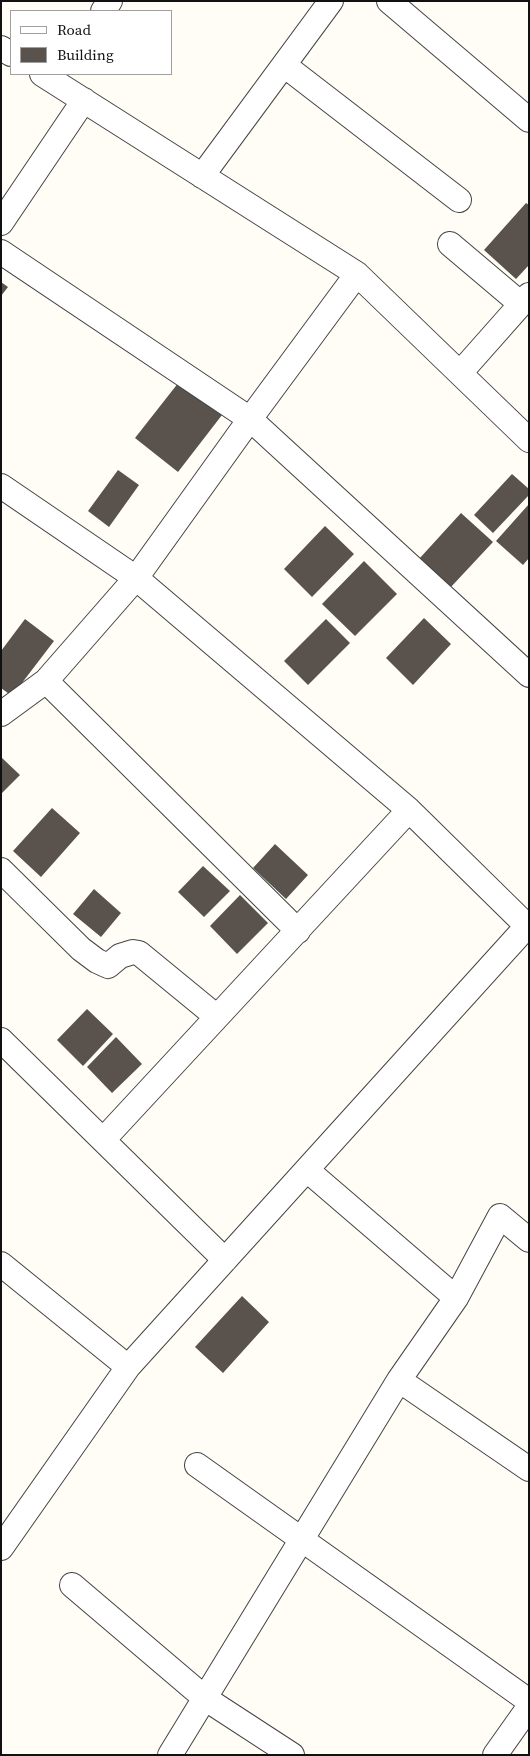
<!DOCTYPE html>
<style>
body{margin:0}
#map{position:relative;width:530px;height:1756px;overflow:hidden;background:#fffdf5;font-family:"Source Serif 4",serif}
canvas{display:block}
.frame{position:absolute;inset:0;border:2px solid #111;pointer-events:none}
.legend{position:absolute;left:10px;top:10px;width:162px;height:65px;box-sizing:border-box;background:#fff;border:1px solid #a0a0a0;margin:0;padding:6px 9px;list-style:none;font-size:15px;color:#111}
.legend li{display:flex;align-items:center;gap:10px;height:25px}
.legend b{width:25px;border:1px solid #a0a0a0}
</style>
<div id="map">
<canvas width="530" height="1756"></canvas>
<div class="frame"></div>
<ul class="legend">
<li><b style="height:6px;background:#fff"></b>Road</li>
<li><b style="height:14px;background:#5a524d"></b>Building</li>
</ul>
</div>
<script>
const ctx = document.querySelector('canvas').getContext('2d');
ctx.lineJoin = 'round';
function fill(path, color) {
  ctx.fillStyle = color;
  ctx.fill(path, 'evenodd');
}
function toPath(rows) {
  const path = new Path2D();
  for (const r of rows) {
    path.moveTo(r[0], r[1]);
    for (let i = 2; i < r.length; i += 2) path.lineTo(r[i], r[i + 1]);
  }
  return path;
}
function trace(path, color, width, dash) {
  ctx.strokeStyle = color;
  ctx.lineWidth = width;
  ctx.lineCap = dash ? 'butt' : 'round';
  ctx.setLineDash(dash || []);
  ctx.stroke(path);
}
const building = toPath([
 [526,203,529,205,529,265,516,279,484,250],
 [1,282,8,287,1,296],
 [179,382,222,415,178,472,135,438],
 [118,470,139,485,109,527,88,511],
 [512,474,529,489,529,495,493,533,474,515],
 [529,504,529,558,523,565,496,541],
 [461,513,493,542,450,588,419,559],
 [325,526,354,554,312,597,284,569],
 [364,561,397,594,355,636,322,604],
 [424,618,451,644,413,685,386,658],
 [25,619,54,641,12,696,1,688,1,651],
 [326,619,350,643,308,685,284,661],
 [1,757,20,775,1,794],
 [52,808,80,833,41,877,13,851],
 [275,844,308,875,286,899,253,868],
 [203,866,230,891,204,917,178,892],
 [94,889,121,913,101,937,73,914],
 [240,895,268,923,237,954,210,926],
 [87,1009,113,1034,83,1066,57,1040],
 [116,1037,142,1064,112,1093,87,1067],
 [242,1296,269,1322,223,1373,195,1347]
]);
const minor = toPath([
 [389,1,529,120],
 [103,11,110,1],
 [1,48,11,54],
 [284,65,459,200],
 [42,74,357,274,529,440],
 [202,176,331,1],
 [1,223,84,100],
 [450,244,521,304],
 [1,252,250,419,529,675],
 [460,373,529,295],
 [1,486,136,578,409,810,527,926],
 [1,714,46,681],
 [1,870,81,949,97,961,108,966,120,956,133,952,139,953,217,1017],
 [298,931,46,681,136,578,250,419,357,274],
 [1,1040,225,1260],
 [103,1140,409,810],
 [307,1170,456,1298],
 [1,1264,128,1367],
 [399,1380,529,1469],
 [197,1465,529,1701],
 [1,1548,128,1367,529,924],
 [72,1585,206,1699,292,1755],
 [170,1755,399,1380,456,1298,500,1216,529,1240],
 [495,1755,529,1707]
]);
fill(building, '#5a524d');
trace(minor, '#444', 26);
trace(minor, '#fff', 24);
</script>
